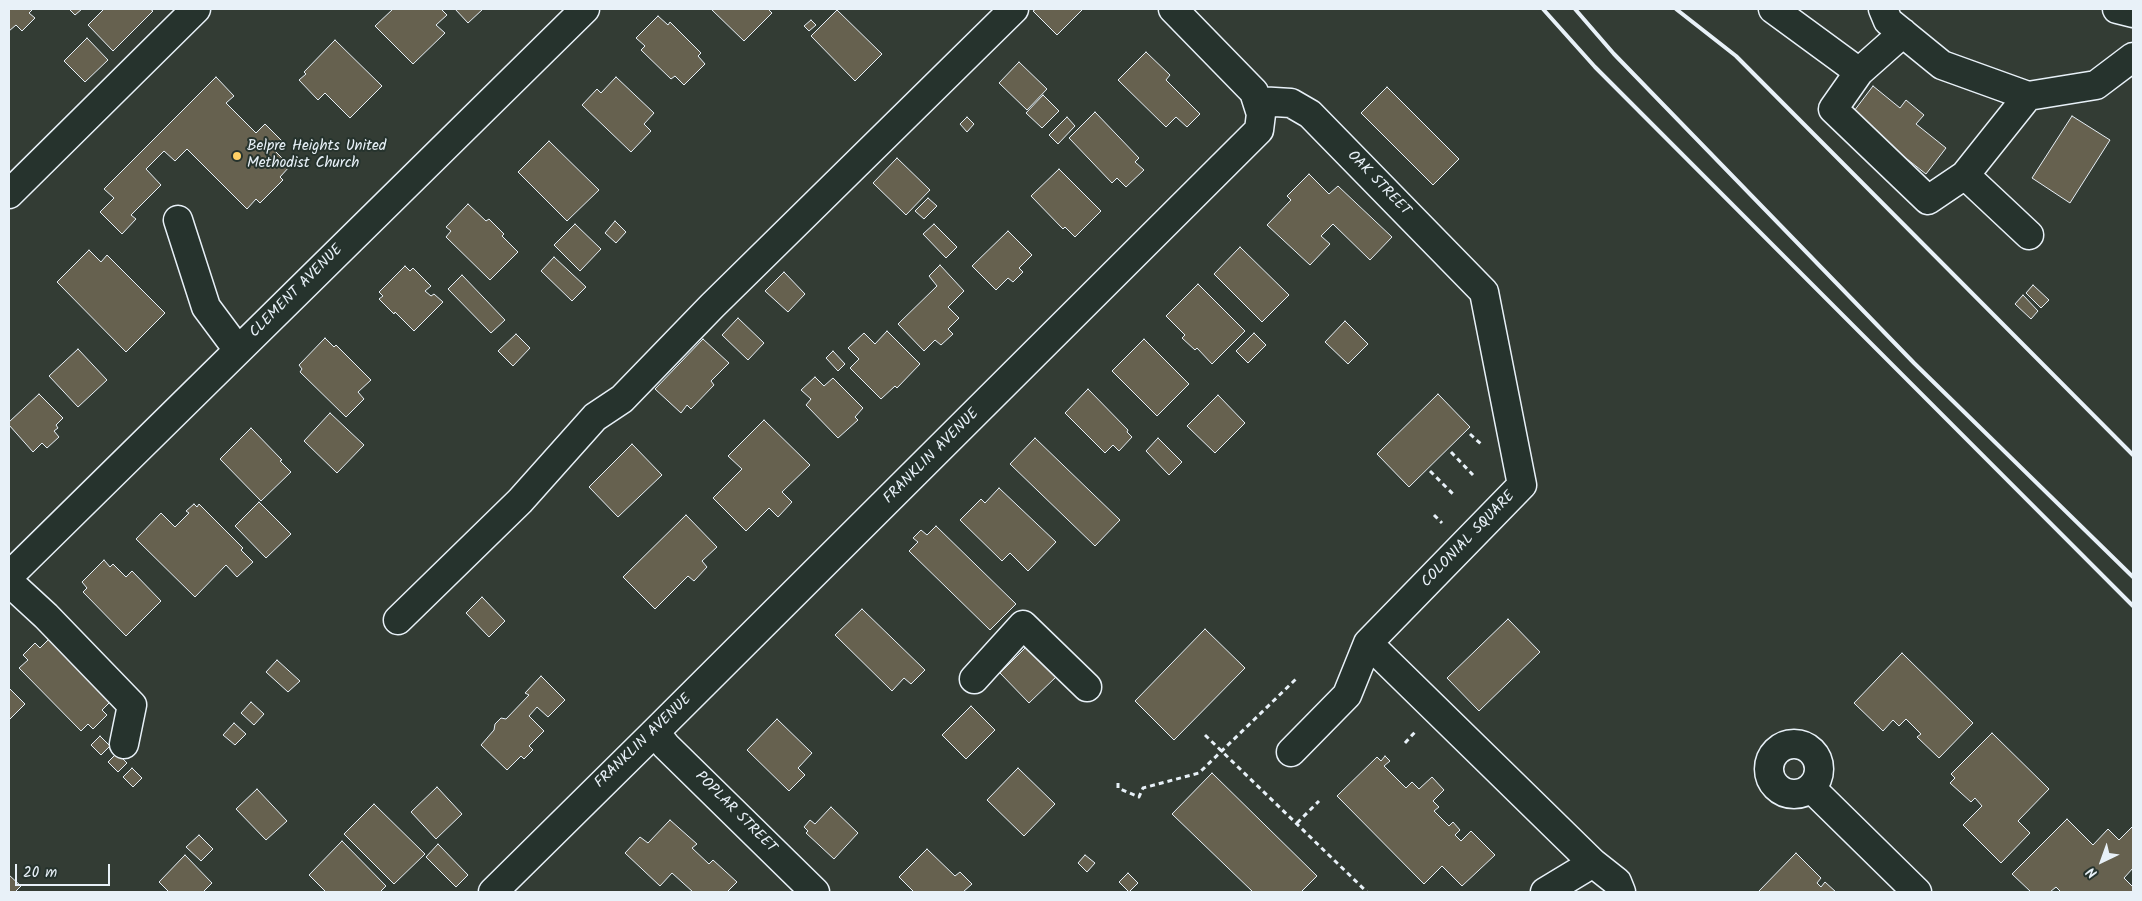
<!DOCTYPE html>
<style>
body{margin:0}
#map{position:relative;width:2142px;height:901px;overflow:hidden;background:#333c34;font-family:Kalam,sans-serif}
canvas{display:block}
.frame{position:absolute;inset:0;border:10px solid #e8f1f8;pointer-events:none}
.north{position:absolute;left:2077px;top:836px;width:50px;height:50px;-webkit-text-stroke:4px #26332d;paint-order:stroke;rotate:222deg;font-size:14px;font-weight:700;line-height:20px;text-align:center;color:#e8f1f8}
.north::after{content:'';display:block;margin:auto;width:18px;height:22px;background:#e8f1f8;clip-path:polygon(50% 0,100% 100%,50% 72%,0 100%)}
.scale{position:absolute;left:15px;top:864px;width:95px;height:22px;box-sizing:border-box;border:2px solid #e8f1f8;border-top:0;padding-left:6px;font-size:15px;line-height:18px;white-space:nowrap;color:#e8f1f8;-webkit-text-stroke:4px #26332d;paint-order:stroke}
</style>
<div id="map">
<canvas width="2142" height="901"></canvas>
<div class="frame"></div>
<div class="north">N</div>
<div class="scale">20 m</div>
</div>
<script>
const ctx = document.querySelector('canvas').getContext('2d');
ctx.lineJoin = 'round';
function fill(path, color) {
  ctx.fillStyle = color;
  ctx.fill(path, 'evenodd');
}
function toPath(rows) {
  const path = new Path2D();
  for (const r of rows) {
    if (r.length === 3) {
      path.moveTo(r[0] + r[2], r[1]);
      path.arc(r[0], r[1], r[2], 0, 2 * Math.PI);
      continue;
    }
    path.moveTo(r[0], r[1]);
    for (let i = 2; i < r.length; i += 2) path.lineTo(r[i], r[i + 1]);
  }
  return path;
}
function trace(path, color, width, dash) {
  ctx.strokeStyle = color;
  ctx.lineWidth = width;
  ctx.lineCap = dash ? 'butt' : 'round';
  ctx.setLineDash(dash || []);
  ctx.stroke(path);
}
function write(font, color, halo, rows, align = 'center') {
  ctx.font = font + ' Kalam,sans-serif';
  ctx.lineWidth = 4;
  ctx.setLineDash([]);
  ctx.textBaseline = 'middle';
  ctx.strokeStyle = halo;
  ctx.fillStyle = color;
  for (const [text, x, y, turn = 0] of rows) {
    ctx.save();
    ctx.translate(x, y);
    ctx.rotate((+turn || 0) * Math.PI / 180);
    ctx.textAlign = isNaN(turn) ? turn : align;
    if (halo) ctx.strokeText(text, 0, 0);
    ctx.fillText(text, 0, 0);
    ctx.restore();
  }
}
const building = toPath([
 [9,9,33,9,29,13,35,18,22,31,16,25,9,31,9,9],
 [69,9,82,9,75,15,69,9],
 [104,9,150,9,153,11,113,51,88,25,104,9],
 [393,9,441,9,447,15,436,25,445,33,413,64,375,26,393,9],
 [455,9,483,9,468,23,455,9],
 [711,9,768,9,772,13,744,41,711,9],
 [1036,9,1081,9,1082,10,1057,35,1033,11,1036,9],
 [837,10,882,54,855,81,811,36,837,10],
 [658,16,668,25,670,22,701,53,698,56,705,64,684,85,675,76,671,79,641,50,645,46,636,38,658,16],
 [811,20,816,25,809,31,804,26,811,20],
 [87,38,108,60,85,82,64,61,87,38],
 [335,40,382,86,350,118,325,93,318,100,299,80,306,74,304,72,335,40],
 [1146,52,1170,75,1166,80,1200,114,1187,127,1176,117,1166,127,1118,80,1146,52],
 [1019,62,1047,89,1027,110,999,83,1019,62],
 [216,77,234,96,226,103,256,133,265,124,283,142,274,150,290,166,280,177,283,180,260,203,256,199,247,209,187,149,175,161,164,151,146,169,161,185,131,215,136,219,122,234,100,212,114,198,104,189,216,77],
 [616,77,654,113,644,124,651,131,631,152,582,105,597,89,601,93,616,77],
 [1873,86,1900,108,1906,100,1924,115,1916,124,1946,148,1926,174,1851,115,1873,86],
 [1387,87,1459,159,1433,185,1361,113,1387,87],
 [1043,95,1059,111,1042,128,1026,113,1043,95],
 [1095,112,1139,158,1135,162,1144,170,1126,187,1117,178,1112,183,1069,138,1095,112],
 [2072,116,2110,140,2070,203,2032,178,2072,116],
 [967,117,974,124,967,132,960,124,967,117],
 [1067,117,1075,126,1058,144,1049,135,1067,117],
 [549,141,599,190,567,221,518,172,549,141],
 [897,158,930,190,906,215,873,183,897,158],
 [1059,169,1101,211,1075,237,1065,227,1063,229,1031,196,1059,169],
 [1309,174,1329,194,1338,186,1392,237,1370,260,1333,224,1321,236,1330,244,1310,265,1267,225,1291,200,1287,196,1309,174],
 [928,198,937,206,924,219,915,211,928,198],
 [468,204,486,221,489,219,504,234,502,236,518,252,490,280,446,237,451,231,446,227,468,204],
 [615,221,626,232,616,243,605,233,615,221],
 [575,224,601,249,580,271,554,245,575,224],
 [934,224,957,247,946,258,923,234,934,224],
 [1008,231,1032,255,1019,268,1023,272,1013,282,1008,278,996,290,972,266,1008,231],
 [1240,247,1289,295,1262,322,1214,274,1240,247],
 [89,250,101,262,107,255,165,313,126,352,57,282,89,250],
 [554,257,586,287,572,301,541,271,554,257],
 [940,265,964,291,948,307,959,318,948,329,953,334,941,345,935,340,924,351,898,324,937,286,929,276,940,265],
 [405,266,410,271,413,268,431,286,425,291,431,296,434,294,443,302,414,331,395,312,394,314,379,299,383,296,379,292,405,266],
 [784,272,805,294,788,312,765,291,784,272],
 [462,275,505,320,491,333,448,289,462,275],
 [1198,284,1245,331,1212,364,1197,348,1195,350,1182,338,1185,335,1166,316,1198,284],
 [2033,285,2049,300,2041,308,2026,293,2033,285],
 [2023,295,2038,311,2031,319,2015,304,2023,295],
 [738,318,764,343,748,360,722,335,738,318],
 [1345,321,1368,344,1348,364,1325,342,1345,321],
 [887,331,920,364,897,388,895,386,881,399,850,368,859,359,848,348,864,333,875,344,887,331],
 [1254,333,1266,345,1248,363,1236,351,1254,333],
 [516,334,530,348,513,366,498,351,516,334],
 [325,338,334,347,336,345,371,380,358,392,364,399,346,417,300,372,302,369,299,365,325,338],
 [703,339,729,363,711,381,714,385,691,409,687,405,681,413,655,389,703,339],
 [1144,339,1189,384,1157,416,1112,371,1144,339],
 [78,349,107,380,78,407,49,376,78,349],
 [833,351,845,364,838,371,826,358,833,351],
 [815,377,824,386,833,378,863,408,855,417,858,420,838,438,806,405,811,399,801,390,815,377],
 [1088,389,1128,430,1127,432,1132,437,1119,451,1113,445,1105,453,1065,413,1088,389],
 [39,394,63,418,56,425,58,428,54,431,59,437,47,448,42,443,33,452,9,425,9,422,39,394],
 [1438,394,1470,427,1409,487,1377,454,1438,394],
 [1218,395,1245,423,1215,453,1187,426,1218,395],
 [330,413,364,445,337,473,304,441,330,413],
 [764,420,810,465,782,492,792,502,778,517,769,508,746,531,713,498,742,469,728,456,764,420],
 [251,428,282,460,280,461,291,472,261,501,220,459,251,428],
 [1035,438,1120,520,1095,546,1010,464,1035,438],
 [1158,438,1182,462,1169,475,1146,451,1158,438],
 [632,444,662,475,618,517,589,487,632,444],
 [999,488,1056,542,1028,571,1010,553,1002,561,960,520,981,499,985,503,999,488],
 [259,502,291,534,266,558,235,526,259,502],
 [194,504,197,507,199,504,243,548,241,550,253,562,237,577,226,565,195,597,136,539,161,513,175,527,189,513,186,511,194,504],
 [686,515,717,547,702,561,707,567,694,581,688,576,655,609,623,577,686,515],
 [936,526,1016,604,990,630,909,551,918,542,913,538,921,530,927,535,936,526],
 [104,560,110,567,113,564,126,577,132,571,161,601,126,636,83,592,87,588,82,582,104,560],
 [482,597,505,621,489,637,466,613,482,597],
 [862,609,925,670,911,684,904,678,892,691,835,635,862,609],
 [1508,619,1540,652,1479,711,1447,678,1508,619],
 [1205,629,1245,668,1174,740,1135,701,1205,629],
 [49,639,111,701,102,710,107,715,93,729,88,724,81,731,19,668,28,660,23,655,35,643,40,648,49,639],
 [1028,645,1058,675,1029,703,1000,673,1028,645],
 [1902,653,1973,723,1939,758,1917,737,1921,734,1906,719,1899,726,1893,720,1883,731,1854,703,1902,653],
 [277,660,300,681,288,692,266,672,277,660],
 [541,676,565,700,548,717,537,707,529,716,544,731,529,746,533,750,524,759,521,756,507,770,481,745,494,730,495,724,501,718,506,719,529,695,525,693,541,676],
 [9,688,25,704,9,720,9,688],
 [251,702,264,714,254,725,241,713,251,702],
 [971,706,995,730,966,759,942,735,971,706],
 [777,719,812,753,798,768,805,775,789,791,747,750,777,719],
 [234,723,246,734,235,745,223,735,234,723],
 [1992,733,2049,789,2018,821,2030,833,2001,863,1963,825,1982,806,1975,798,1971,802,1950,783,1955,778,1951,774,1992,733],
 [100,736,110,746,101,755,91,745,100,736],
 [117,753,127,763,118,772,108,762,117,753],
 [1385,756,1390,761,1384,766,1406,788,1412,782,1419,789,1432,777,1444,790,1433,801,1439,807,1434,811,1449,826,1453,822,1460,830,1455,835,1461,841,1471,831,1495,855,1462,886,1442,866,1424,884,1337,796,1377,757,1381,761,1385,756],
 [132,768,142,778,133,787,123,777,132,768],
 [1018,768,1055,804,1024,836,987,800,1018,768],
 [1212,773,1317,876,1301,892,1253,892,1172,814,1212,773],
 [437,787,462,814,436,839,411,812,437,787],
 [257,789,287,821,266,840,236,809,257,789],
 [374,804,425,854,394,884,344,834,374,804],
 [831,807,858,833,834,859,806,833,808,831,804,827,810,820,815,824,831,807],
 [2067,819,2093,845,2108,829,2119,840,2133,826,2133,868,2124,878,2133,887,2133,892,2061,892,2056,887,2050,892,2031,892,2012,874,2067,819],
 [670,820,697,844,692,848,709,864,713,860,737,882,727,892,693,892,672,873,660,886,625,853,640,837,648,843,670,820],
 [199,835,213,849,201,861,186,847,199,835],
 [342,841,386,886,380,892,326,892,309,875,342,841],
 [438,844,468,875,456,887,426,857,438,844],
 [927,849,955,876,960,872,972,884,963,892,914,892,899,877,927,849],
 [1796,853,1821,878,1817,883,1821,887,1825,882,1836,892,1758,892,1796,853],
 [185,855,212,883,203,892,169,892,159,882,185,855],
 [1085,855,1095,863,1087,872,1078,863,1085,855],
 [1128,873,1138,883,1129,892,1119,882,1128,873],
 [9,875,21,886,15,892,9,892,9,875]
]);
const path = toPath([
 [1470,434,1481,444],
 [1451,452,1473,475],
 [1430,471,1454,495],
 [1434,515,1442,523],
 [1205,735,1367,892],
 [1405,743,1415,732],
 [1118,783,1118,788,1139,797,1143,788,1199,773,1296,679],
 [1297,823,1319,801]
]);
const minor = toPath([
 [1773,9,1859,72,1903,33],
 [1883,9,1888,21,1942,65,2028,96,2096,85,2133,57],
 [2117,9,2133,13],
 [1859,72,1833,109,1928,200,1965,175],
 [2028,96,1965,175,2029,235],
 [1258,101,1291,103,1310,114,1484,292,1522,485,1368,643,1347,695,1291,752],
 [9,194,196,9],
 [178,220,206,307,238,350],
 [9,576,585,9],
 [9,582,46,616,132,705,124,744],
 [398,620,520,501,595,417,622,399,712,306,1014,9],
 [1368,643,1593,863,1617,882,1621,892],
 [974,679,1023,625,1087,687],
 [655,732,666,746,815,892],
 [1794,769,25],
 [1811,788,1917,892],
 [493,892,655,732,1259,130,1261,114,1254,92,1173,9],
 [1545,892,1593,863]
]);
const rail = toPath([
 [1543,9,1595,67,2133,606],
 [1575,9,1614,54,1914,363,2133,577],
 [1676,9,1736,56,2133,455]
]);
const markers = [
 [237,156,5,"#ffd166"]
];
const poiNames = [
 ["Belpre Heights United",247,147],
 ["Methodist Church",247,164]
];
const streetNames = [
 ["OAK STREET",1378,184,46],
 ["CLEMENT AVENUE",297,292,-45],
 ["FRANKLIN AVENUE",932,457,-45],
 ["COLONIAL SQUARE",1469,540,-46],
 ["FRANKLIN AVENUE",644,742,-44],
 ["POPLAR STREET",735,813,45]
];
fill(building, '#66614f');
trace(building, '#e8f1f8', 1);
trace(minor, '#e8f1f8', 31);
trace(path, '#e8f1f8', 3, [5, 4]);
trace(minor, '#26332d', 28);
trace(rail, '#e8f1f8', 4);
for (const [x, y, r, color] of markers) {
  const dot = new Path2D();
  dot.arc(x, y, r, 0, 2 * Math.PI);
  ctx.fillStyle = color;
  ctx.fill(dot);
  trace(dot, '#26332d', 2);
}
write('15px', '#e8f1f8', '#26332d', poiNames, 'left');
write('15px', '#e8f1f8', '#26332d', streetNames);
</script>
